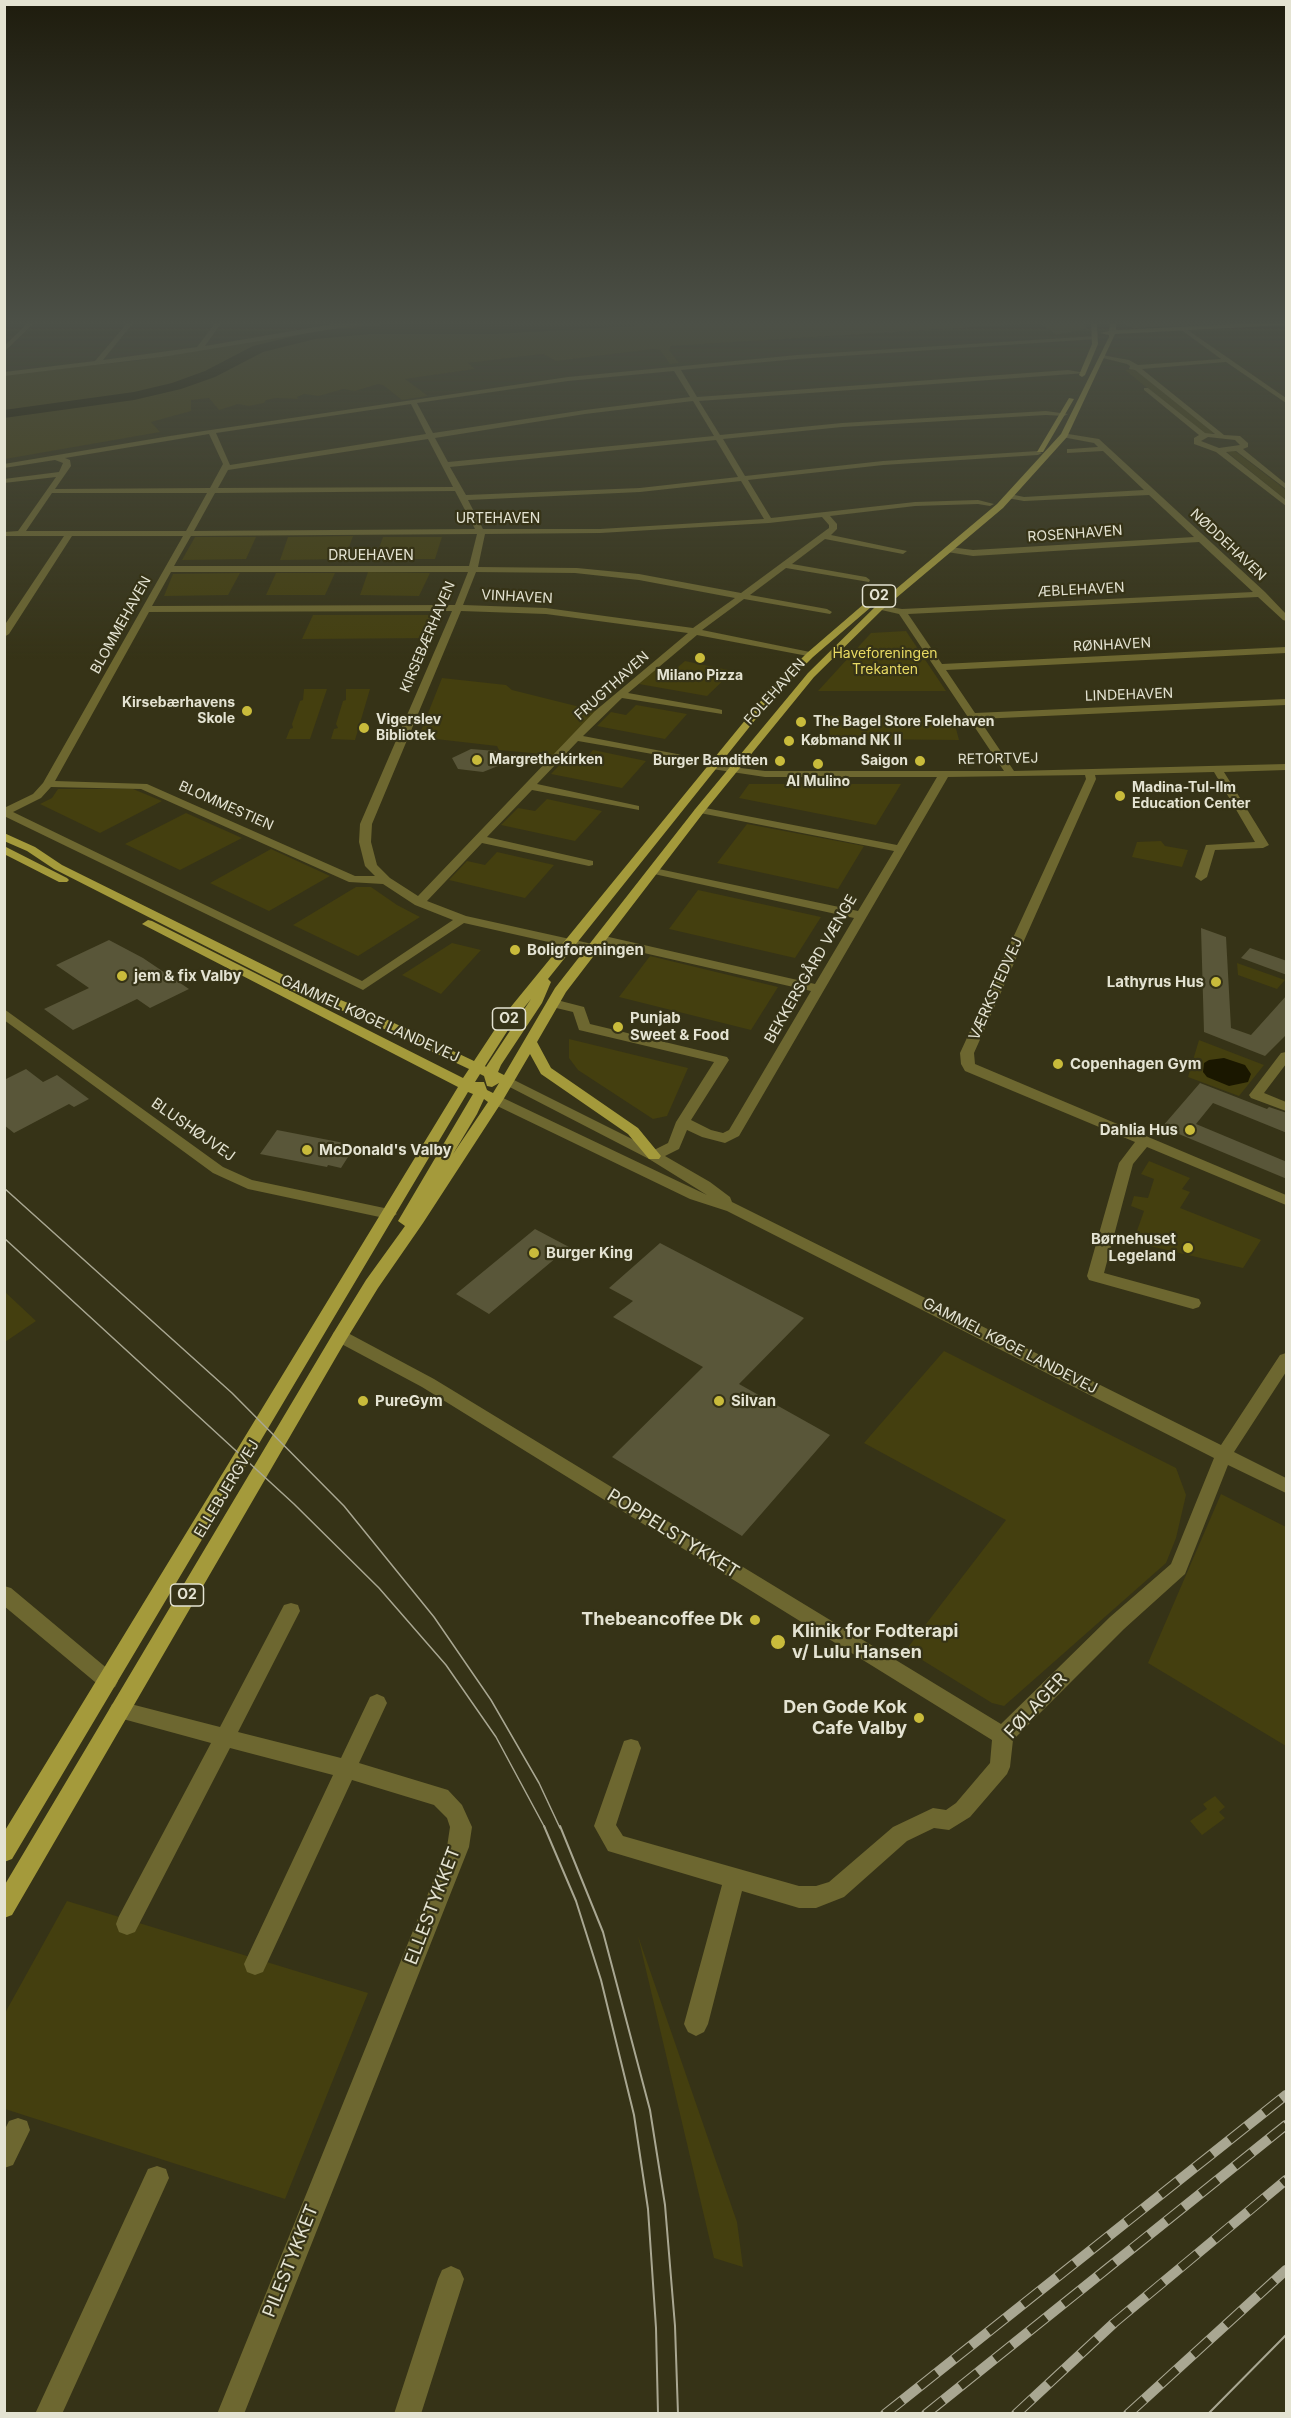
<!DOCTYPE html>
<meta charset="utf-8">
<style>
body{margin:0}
#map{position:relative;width:1291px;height:2418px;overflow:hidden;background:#363317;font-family:Inter,sans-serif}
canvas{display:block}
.frame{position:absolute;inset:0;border:6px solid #e4e3d2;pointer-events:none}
</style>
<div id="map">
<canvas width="1291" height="2418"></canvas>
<div class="frame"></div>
</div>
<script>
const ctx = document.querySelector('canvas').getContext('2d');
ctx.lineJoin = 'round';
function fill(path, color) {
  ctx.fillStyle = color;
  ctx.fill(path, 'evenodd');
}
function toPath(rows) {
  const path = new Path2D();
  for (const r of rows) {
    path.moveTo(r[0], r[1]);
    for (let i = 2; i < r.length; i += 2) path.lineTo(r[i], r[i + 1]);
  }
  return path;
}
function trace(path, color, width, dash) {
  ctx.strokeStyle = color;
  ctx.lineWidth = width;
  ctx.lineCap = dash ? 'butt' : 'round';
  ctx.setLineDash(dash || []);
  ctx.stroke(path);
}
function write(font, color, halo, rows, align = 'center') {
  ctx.font = font + ' Inter,sans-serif';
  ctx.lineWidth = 4.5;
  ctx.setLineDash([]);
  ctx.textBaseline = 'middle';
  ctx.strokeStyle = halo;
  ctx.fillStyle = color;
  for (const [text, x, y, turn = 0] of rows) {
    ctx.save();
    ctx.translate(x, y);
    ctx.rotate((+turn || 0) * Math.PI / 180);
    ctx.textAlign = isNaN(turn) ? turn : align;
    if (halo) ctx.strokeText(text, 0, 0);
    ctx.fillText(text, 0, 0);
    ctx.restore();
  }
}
const green = toPath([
 [380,322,381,326,438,328,583,322,1086,322,1086,329,1056,335,1039,323,671,346,669,350,679,363,670,364,660,350,653,349,556,361,543,354,492,360,468,363,475,369,405,379,428,396,402,400,383,385,378,384,355,391,343,389,319,396,304,394,297,397,298,399,276,398,266,400,264,403,249,406,238,404,219,410,209,398,191,400,191,411,151,422,160,432,5,459,5,375,141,360,343,326],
 [1126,322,1266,322,1133,328,1126,326],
 [1134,369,1214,433,1204,434,1125,370],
 [1235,451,1286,490,1286,500,1227,452],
 [353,536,345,559,280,560,288,537],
 [195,537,256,537,246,559,182,560],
 [383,537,442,537,435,559,375,559],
 [368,572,430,573,419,596,360,595],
 [240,573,228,595,164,596,173,574],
 [276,573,335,573,325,595,266,595],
 [313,615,438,615,428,638,302,639],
 [906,631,946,691,818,691,871,633],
 [685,661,733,671,707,696,639,684,655,670,671,673],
 [442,678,506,685,512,690,596,711,553,755,499,750,497,746,436,739,430,742,417,741],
 [304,689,327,689,310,739,286,739,290,729,293,728,292,724,300,701,303,700],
 [346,689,370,689,355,740,331,739,334,729,338,728,336,724,343,701,346,700],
 [636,705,687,714,665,739,597,726,611,712,626,715],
 [828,716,953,717,959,740,848,739,849,745,831,745],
 [593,750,646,761,622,788,551,774,566,758,583,761],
 [749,784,901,784,876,825,739,798],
 [58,789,133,789,162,801,100,833,40,804,52,798],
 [547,799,602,811,575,841,501,825,518,808,535,811],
 [186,813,242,838,180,870,125,844],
 [747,824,864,846,838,889,717,863],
 [1161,841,1165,846,1188,850,1182,867,1132,857,1137,842],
 [271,849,330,876,269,911,210,883],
 [497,852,554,865,525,898,449,880,467,861,485,865],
 [356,887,371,887,397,905,420,917,358,956,293,925],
 [698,890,821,917,795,958,669,929],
 [452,943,481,950,441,994,402,975],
 [650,956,778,987,751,1030,619,997],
 [1237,963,1285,980,1277,989,1238,975],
 [569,1039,688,1068,667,1116,653,1119,578,1070,569,1058],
 [1199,1040,1264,1065,1239,1096,1188,1077],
 [1149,1161,1190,1178,1182,1189,1190,1192,1180,1208,1261,1240,1243,1268,1133,1242,1144,1211,1131,1206,1134,1196,1148,1198,1154,1179,1141,1174],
 [4,1291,36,1321,5,1342,4,1342],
 [944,1351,1176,1468,1186,1495,1176,1538,1166,1563,1004,1706,992,1703,906,1650,1006,1520,864,1443],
 [1221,1494,1286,1527,1286,1746,1148,1663],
 [1215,1796,1225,1807,1219,1812,1225,1818,1202,1835,1190,1821,1207,1809,1203,1804],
 [67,1901,368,1993,285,2199,5,2109,5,2013],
 [638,1936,737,2222,743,2267,714,2258]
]);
const water = toPath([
 [1224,1058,1245,1065,1251,1074,1248,1082,1229,1086,1207,1077,1203,1072,1204,1063,1209,1060]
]);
const river = toPath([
 [576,322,640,322,634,326,495,334,371,334,315,339,263,352,215,377,181,389,134,400,4,418,4,410,134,392,172,383,205,371,253,346,315,331,371,326,495,326,576,322]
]);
const building = toPath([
 [471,749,496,751,503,764,483,772,458,769,452,758],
 [1201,928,1226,937,1231,1028,1251,1035,1287,995,1287,1034,1265,1056,1204,1032],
 [109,940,143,958,189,989,150,1008,137,999,73,1030,44,1009,89,988,56,965],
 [1250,948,1287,961,1287,975,1241,958],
 [26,1069,43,1082,57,1075,89,1099,74,1107,69,1104,14,1133,4,1125,4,1080],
 [1200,1083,1267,1109,1269,1107,1287,1113,1287,1133,1213,1103,1196,1124,1287,1162,1287,1179,1162,1127],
 [277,1130,344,1143,355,1146,341,1168,328,1165,327,1167,260,1154],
 [535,1229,569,1247,489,1314,456,1294],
 [660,1243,804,1318,739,1384,830,1435,742,1536,612,1457,703,1367,613,1317,633,1301,609,1288]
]);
const minor = toPath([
 [29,322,35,322,4,352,4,346,29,322],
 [128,322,134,322,103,360,197,347,216,322,222,322,205,346,332,324,375,322,162,357,4,376,4,372,95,361,128,322],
 [559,322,565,322,565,323,562,325,559,322],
 [1182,326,1286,398,1286,403,1226,362,1142,369,1224,435,1240,436,1248,443,1248,447,1243,449,1286,484,1286,489,1236,451,1226,452,1286,500,1286,506,1216,452,1194,444,1194,438,1199,435,1144,390,1144,388,1148,388,1205,433,1215,434,1135,370,1129,369,1130,366,1127,364,1099,357,1102,355,1129,360,1138,365,1221,359,1180,329,1182,326],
 [1208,437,1235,440,1240,445,1219,448,1201,441,1208,437],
 [1095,336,1097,339,797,359,681,370,697,397,1068,370,1086,373,699,401,720,435,842,423,1046,411,1068,414,1064,416,1046,415,842,427,723,439,745,476,883,461,1038,451,1042,453,1038,455,883,465,748,480,771,518,915,502,978,500,994,504,990,506,978,504,915,506,830,516,837,524,837,529,831,535,907,551,903,554,825,539,792,564,866,577,870,580,869,582,786,568,750,595,827,609,832,612,830,614,744,599,702,630,810,652,813,653,813,657,697,635,628,693,718,709,722,710,722,714,622,698,583,736,677,754,681,755,681,759,578,741,537,784,639,806,639,810,532,790,487,837,593,861,593,865,589,866,482,843,427,901,466,916,597,945,599,948,597,951,593,952,464,923,363,990,4,816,4,808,33,794,43,783,183,536,72,536,9,634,4,637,4,626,64,536,4,536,4,532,18,531,56,477,4,483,4,479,59,472,63,463,55,460,4,468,4,464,170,436,568,377,797,355,1095,336],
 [674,371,690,397,585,410,433,433,417,403,568,381,674,371],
 [693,401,714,436,448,462,435,438,585,414,693,401],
 [411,404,426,434,230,465,216,433,411,404],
 [209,434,223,464,210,488,55,489,71,466,70,460,65,458,209,434],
 [428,439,453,487,218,488,228,470,428,439],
 [716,440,738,477,640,488,466,495,450,467,716,440],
 [741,481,764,519,600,529,483,529,468,500,640,492,741,481],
 [455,491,475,529,194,531,215,493,455,491],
 [52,493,207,493,186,531,26,531,52,493],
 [822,517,829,525,829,528,741,593,639,574,577,568,478,567,485,534,600,533,769,523,822,517],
 [477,534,469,566,174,566,191,536,477,534],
 [171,572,468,572,455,605,152,606,171,572],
 [476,572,575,573,639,580,735,598,693,628,546,608,463,605,476,572],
 [452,611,360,824,359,842,365,866,375,876,355,876,147,784,55,781,149,612,452,611],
 [461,611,546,614,688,633,595,711,418,896,390,878,377,865,371,842,372,824,461,611],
 [51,787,141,789,349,882,383,884,415,905,453,920,362,981,13,812,41,798,51,787],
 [1062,433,1099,439,1265,592,1286,614,1286,621,1283,620,1258,597,908,614,942,664,1286,647,1286,653,946,670,975,713,1286,699,1286,705,979,719,1014,771,1286,764,1286,770,1224,772,1269,845,1263,848,1215,850,1207,877,1201,881,1195,877,1206,845,1255,842,1214,772,1095,775,1096,779,974,1053,975,1064,1286,1195,1286,1205,1147,1147,1133,1164,1104,1273,1199,1299,1201,1303,1199,1307,1193,1309,1089,1280,1087,1276,1119,1163,1135,1142,965,1071,961,1064,960,1053,1086,779,1085,775,948,777,739,1136,725,1143,702,1137,687,1130,679,1149,665,1156,710,1182,730,1197,732,1202,1221,1445,1280,1355,1286,1353,1286,1372,1234,1452,1286,1478,1286,1493,1228,1465,1185,1574,1124,1629,1013,1740,1010,1767,1007,1774,970,1817,949,1830,934,1828,907,1841,844,1897,816,1908,799,1908,742,1891,708,2024,704,2032,696,2036,688,2032,684,2024,722,1885,608,1851,594,1826,624,1741,631,1739,638,1741,641,1748,616,1825,623,1836,799,1886,816,1886,829,1882,893,1827,933,1808,946,1810,956,1803,990,1763,992,1740,422,1387,334,1340,332,1336,334,1332,346,1332,434,1379,1001,1724,1110,1617,1171,1564,1214,1458,727,1211,690,1199,491,1103,489,1100,491,1097,501,1097,707,1195,649,1159,500,1082,507,1078,512,1079,654,1150,668,1143,676,1122,714,1062,579,1030,573,1012,548,1006,547,1003,548,1000,553,999,584,1007,590,1024,727,1057,729,1060,691,1120,711,1130,723,1133,729,1130,811,991,600,943,594,939,600,935,815,984,854,918,654,874,648,871,654,868,858,911,894,851,700,813,694,810,700,807,897,845,937,777,765,777,712,769,707,766,708,764,765,771,1004,771,899,614,877,609,877,605,902,609,1253,592,1199,542,973,556,947,552,946,550,950,547,973,550,1194,537,1149,495,1024,501,1007,498,1007,494,1010,494,1024,497,1144,490,1103,451,1067,453,1067,449,1070,449,1098,447,1094,443,1062,437,1062,433],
 [4,1009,223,1167,252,1180,389,1209,397,1214,389,1219,248,1189,213,1173,4,1020,4,1009],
 [1286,1052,1286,1064,1264,1093,1286,1102,1286,1111,1251,1098,1249,1095,1281,1053,1286,1052],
 [4,1586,11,1588,115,1675,118,1681,115,1687,108,1690,101,1687,4,1606,4,1586],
 [291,1603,298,1605,300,1611,238,1732,341,1758,370,1697,377,1694,384,1697,387,1703,359,1763,448,1790,462,1805,472,1827,469,1847,244,2414,217,2414,447,1847,450,1827,447,1818,434,1805,352,1780,263,1972,255,1975,247,1972,244,1964,333,1775,230,1748,135,1932,127,1935,119,1932,116,1924,119,1916,211,1743,112,1716,109,1710,112,1704,119,1701,220,1727,284,1605,291,1603],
 [18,2118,27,2121,30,2130,13,2165,4,2168,4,2131,9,2121,18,2118],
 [157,2166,166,2169,169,2178,62,2414,35,2414,148,2169,157,2166],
 [451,2266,460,2270,464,2279,421,2414,394,2414,438,2279,442,2270,451,2266]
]);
const major = toPath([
 [1091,322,1097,322,1098,344,1085,375,1082,377,1079,375,1092,344,1091,322],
 [1110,322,1116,322,1116,330,1277,322,1286,322,1286,325,1115,334,1067,437,1003,508,883,609,814,677,704,812,566,992,537,1042,551,1068,638,1128,661,1156,659,1159,649,1159,628,1134,541,1074,530,1054,503,1100,423,1223,378,1288,346,1340,12,1915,4,1918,4,1886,334,1332,366,1280,405,1226,398,1221,473,1094,468,1092,12,1859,4,1862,4,1832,458,1087,142,924,148,920,152,921,463,1078,469,1069,365,1020,294,991,54,869,27,851,4,841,4,833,35,847,62,865,304,985,375,1014,474,1061,505,1014,769,691,807,653,879,591,885,591,885,595,813,657,775,695,548,979,551,982,542,1003,501,1065,498,1072,504,1075,555,988,696,808,808,673,877,605,997,504,1061,434,1109,337,1109,335,1100,333,1109,331,1110,322],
 [531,999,486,1067,485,1066,515,1019,531,999],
 [480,1074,484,1076,487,1086,492,1087,499,1083,493,1093,487,1090,484,1082,475,1082,480,1074],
 [484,1099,488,1102,453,1154,477,1114,484,1099],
 [1069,398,1074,399,1043,452,1037,452,1069,398],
 [4,846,67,878,69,880,67,882,59,882,4,854,4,846]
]);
const tramFar1 = toPath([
 [4,1188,232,1393,344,1506,434,1617,491,1700,539,1783,560,1828],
 [4,1238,294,1504,379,1588,446,1665,496,1737,545,1828]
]);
const tram = toPath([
 [544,1826,576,1901,601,1980,634,2115,648,2209,656,2328,658,2414],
 [560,1826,603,1932,650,2110,665,2205,675,2326,678,2414],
 [1208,2414,1286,2335]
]);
const rail = toPath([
 [885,2414,1286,2095],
 [926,2414,1286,2125],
 [1016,2414,1114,2323,1286,2180],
 [1128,2414,1286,2270]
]);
const markers = [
 [700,658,6,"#c9bb3b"],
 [247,711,6,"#c9bb3b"],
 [801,722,6,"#c9bb3b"],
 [364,728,6,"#c9bb3b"],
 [789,741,6,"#c9bb3b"],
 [477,760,6,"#c9bb3b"],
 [780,761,6,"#c9bb3b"],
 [920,761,6,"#c9bb3b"],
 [818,764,6,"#c9bb3b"],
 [1120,796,6,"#c9bb3b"],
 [515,950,6,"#c9bb3b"],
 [122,976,6,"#c9bb3b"],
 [1216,982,6,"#c9bb3b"],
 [618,1027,6,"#c9bb3b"],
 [1058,1064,6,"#c9bb3b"],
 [1190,1130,6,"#c9bb3b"],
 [307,1150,6,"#c9bb3b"],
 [1188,1248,6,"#c9bb3b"],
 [534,1253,6,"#c9bb3b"],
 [363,1401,6,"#c9bb3b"],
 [719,1401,6,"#c9bb3b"],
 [755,1620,6,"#c9bb3b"],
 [778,1642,8,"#c9bb3b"],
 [919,1718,6,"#c9bb3b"]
];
const farStreetnames = [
 ["URTEHAVEN",498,519],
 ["ROSENHAVEN",1075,534,-4],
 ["NØDDEHAVEN",1228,545,43],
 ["DRUEHAVEN",371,556],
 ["ÆBLEHAVEN",1081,590,-3],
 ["VINHAVEN",517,597,3],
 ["BLOMMEHAVEN",121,625,-61],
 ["KIRSEBÆRHAVEN",428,637,-67],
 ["RØNHAVEN",1112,645,-3],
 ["FRUGTHAVEN",612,686,-42],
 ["FOLEHAVEN",775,692,-48],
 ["LINDEHAVEN",1129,695,-2],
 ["RETORTVEJ",998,759,-1],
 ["BLOMMESTIEN",226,806,24]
];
const shields = [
 [879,596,33],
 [509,1019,33],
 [187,1595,33]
];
const shieldNames = [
 ["O2",879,596],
 ["O2",509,1019],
 ["O2",187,1595]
];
const farParknames = [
 ["Haveforeningen",885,654],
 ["Trekanten",885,670]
];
const farPoinames = [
 ["Milano Pizza",700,676,"center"],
 ["Kirsebærhavens",235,703,"right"],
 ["Skole",235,719,"right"],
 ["Vigerslev",376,720],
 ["Bibliotek",376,736],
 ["The Bagel Store Folehaven",813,722],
 ["Købmand NK II",801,741],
 ["Margrethekirken",489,760],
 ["Burger Banditten",768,761,"right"],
 ["Saigon",908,761,"right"],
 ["Al Mulino",818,782,"center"],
 ["Madina-Tul-Ilm",1132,788],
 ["Education Center",1132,804]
];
const poiNames = [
 ["Boligforeningen",527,950],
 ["jem & fix Valby",134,976],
 ["Lathyrus Hus",1204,982,"right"],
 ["Punjab",630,1018],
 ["Sweet & Food",630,1035],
 ["Copenhagen Gym",1070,1064],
 ["Dahlia Hus",1178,1130,"right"],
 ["McDonald's Valby",319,1150],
 ["Børnehuset",1176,1239,"right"],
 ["Legeland",1176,1256,"right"],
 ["Burger King",546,1253],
 ["PureGym",375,1401],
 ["Silvan",731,1401]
];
const streetNames = [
 ["BEKKERSGÅRD VÆNGE",811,969,-60],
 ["VÆRKSTEDVEJ",996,989,-66],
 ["GAMMEL KØGE LANDEVEJ",370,1019,24],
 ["BLUSHØJVEJ",193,1130,35],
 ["GAMMEL KØGE LANDEVEJ",1010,1346,27],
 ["ELLEBJERGVEJ",227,1489,-59]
];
const nearStreetnames = [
 ["POPPELSTYKKET",673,1534,32],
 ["FØLAGER",1036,1706,-47],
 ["ELLESTYKKET",433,1906,-69],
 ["PILESTYKKET",291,2261,-68]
];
const nearPoinames = [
 ["Thebeancoffee Dk",743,1620],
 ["Klinik for Fodterapi",792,1632,"left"],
 ["v/ Lulu Hansen",792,1653,"left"],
 ["Den Gode Kok",907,1708],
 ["Cafe Valby",907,1729]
];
fill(green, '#443f0f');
fill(water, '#1a1700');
fill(river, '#1a1700');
fill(building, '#595639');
fill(minor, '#6d6730');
fill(major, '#a49a3b');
trace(tramFar1, '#a9a792', 1.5);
trace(tram, '#a9a792', 2);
trace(rail, '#a9a792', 10);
trace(rail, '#363317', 8, [22]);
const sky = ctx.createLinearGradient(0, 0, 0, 660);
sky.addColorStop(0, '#1e1c0d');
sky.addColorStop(0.49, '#4c5047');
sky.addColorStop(1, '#4c504700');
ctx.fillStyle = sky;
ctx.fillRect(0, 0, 1291, 660);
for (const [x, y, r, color] of markers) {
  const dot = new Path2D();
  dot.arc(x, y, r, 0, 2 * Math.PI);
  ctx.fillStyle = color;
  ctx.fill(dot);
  trace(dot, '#363317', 2);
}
write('14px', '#e4e3d2', '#363317', farStreetnames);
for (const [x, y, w] of shields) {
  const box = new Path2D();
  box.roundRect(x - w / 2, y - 11, w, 22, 4.5);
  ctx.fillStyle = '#363317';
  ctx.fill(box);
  trace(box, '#e4e3d2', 1.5);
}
write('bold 14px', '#e4e3d2', null, shieldNames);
write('14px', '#e8da63', '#363317', farParknames);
write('bold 14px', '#e4e3d2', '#363317', farPoinames, 'left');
write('bold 15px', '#e4e3d2', '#363317', poiNames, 'left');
write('15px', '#e4e3d2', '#363317', streetNames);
write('18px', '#e4e3d2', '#363317', nearStreetnames);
write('bold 18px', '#e4e3d2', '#363317', nearPoinames, 'right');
</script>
